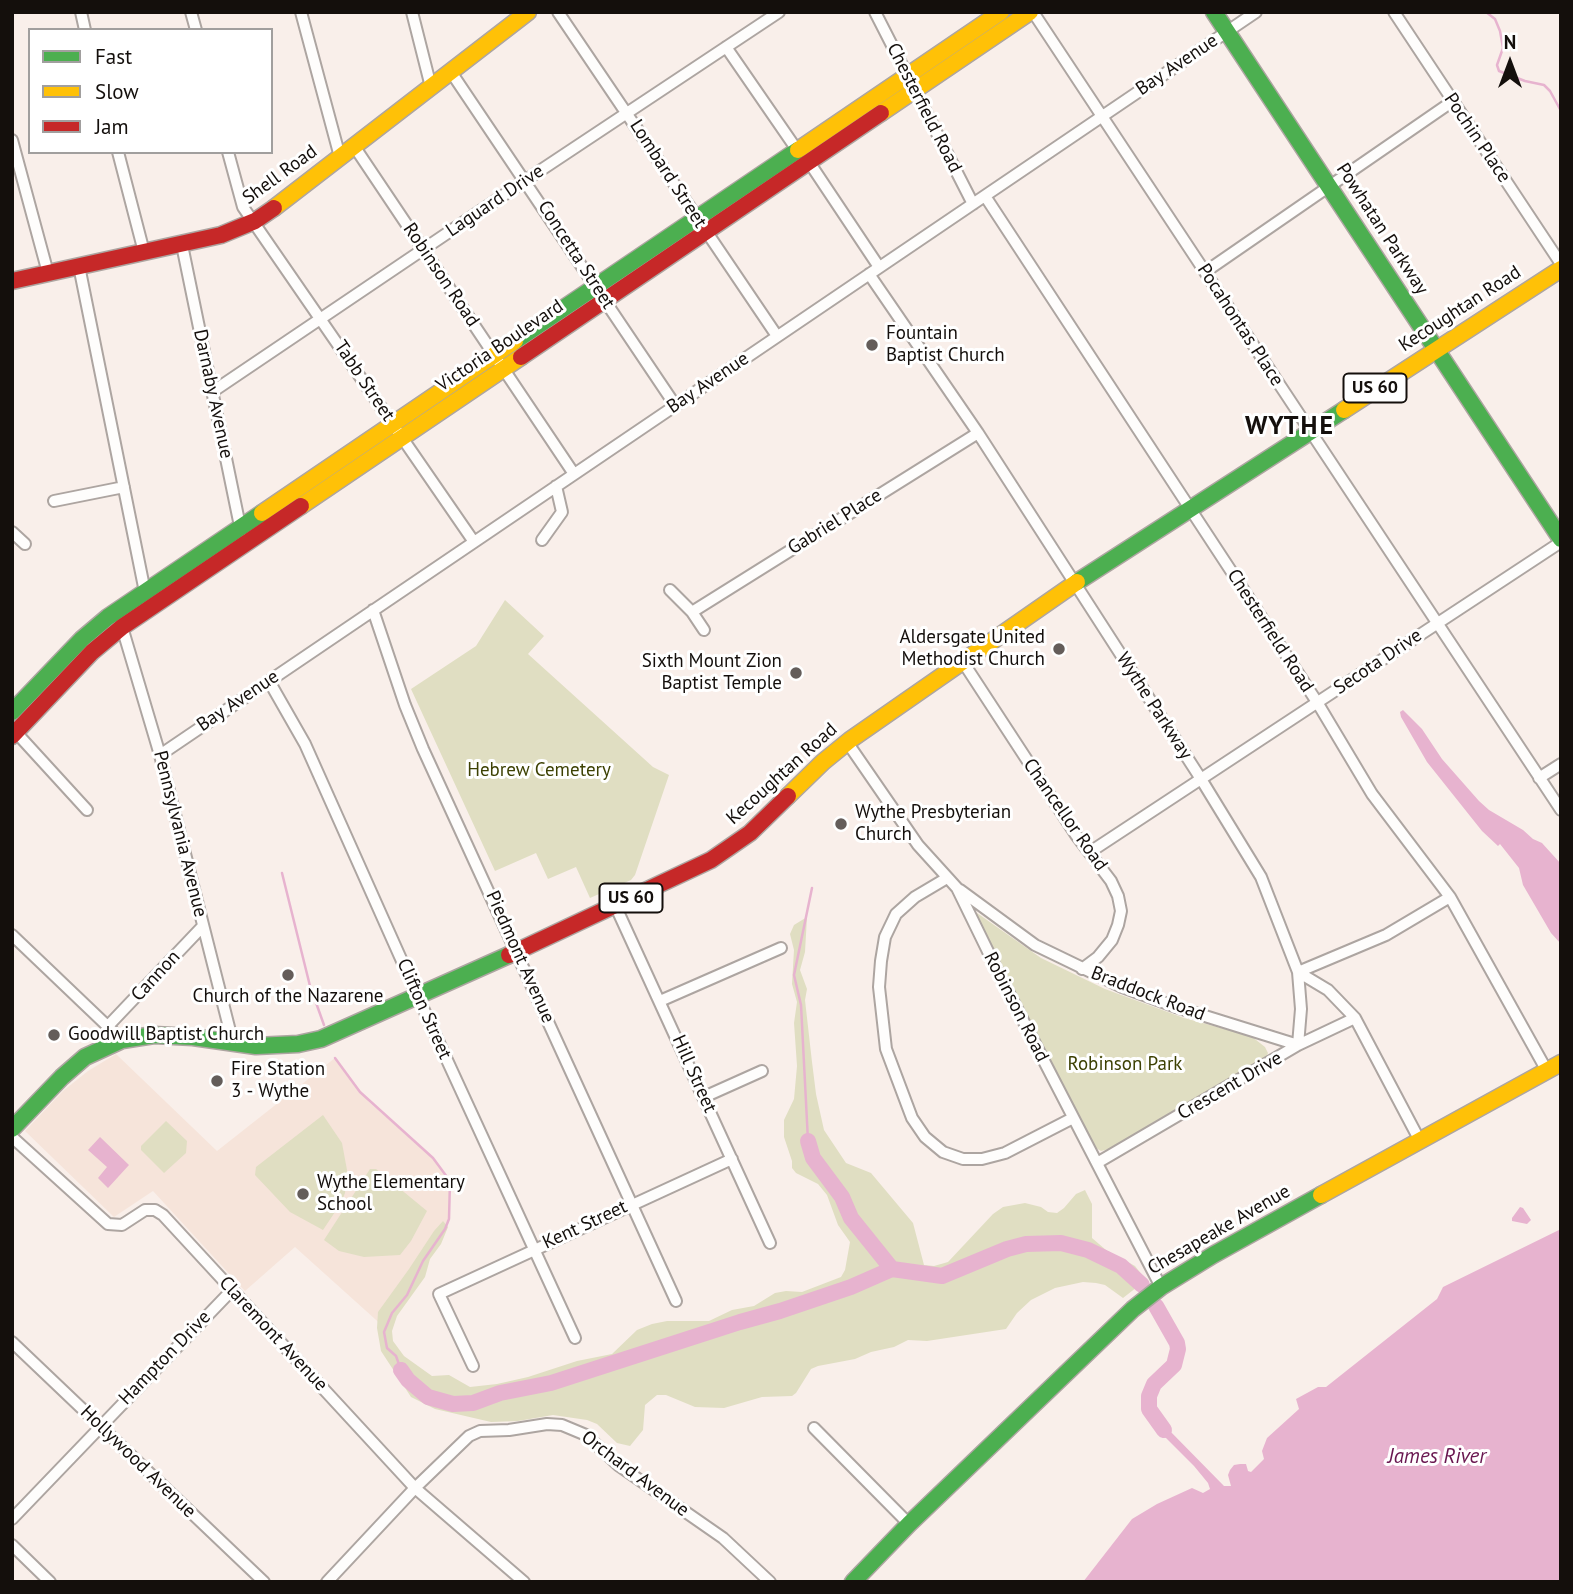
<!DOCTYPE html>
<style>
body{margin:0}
#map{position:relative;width:1573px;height:1594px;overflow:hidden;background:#f9efea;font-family:"PT Sans",sans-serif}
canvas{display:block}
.frame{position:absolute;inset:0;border:14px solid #140f0c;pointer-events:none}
.legend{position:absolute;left:28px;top:28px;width:245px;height:126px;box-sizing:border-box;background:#fff;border:2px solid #a19f9e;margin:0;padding:9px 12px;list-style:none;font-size:21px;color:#140f0c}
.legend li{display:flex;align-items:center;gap:14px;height:35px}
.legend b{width:35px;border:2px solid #a19f9e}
.north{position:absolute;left:1475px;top:28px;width:70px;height:70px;-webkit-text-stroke:5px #fff;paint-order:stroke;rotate:0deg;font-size:19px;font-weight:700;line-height:28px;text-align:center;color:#140f0c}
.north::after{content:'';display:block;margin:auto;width:24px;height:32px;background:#140f0c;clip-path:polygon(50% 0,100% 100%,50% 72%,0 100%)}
</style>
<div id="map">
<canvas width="1573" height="1594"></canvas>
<div class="frame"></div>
<ul class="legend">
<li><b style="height:9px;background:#4caf50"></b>Fast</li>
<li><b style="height:9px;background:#ffc107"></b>Slow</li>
<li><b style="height:9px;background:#c62828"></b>Jam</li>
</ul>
<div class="north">N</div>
</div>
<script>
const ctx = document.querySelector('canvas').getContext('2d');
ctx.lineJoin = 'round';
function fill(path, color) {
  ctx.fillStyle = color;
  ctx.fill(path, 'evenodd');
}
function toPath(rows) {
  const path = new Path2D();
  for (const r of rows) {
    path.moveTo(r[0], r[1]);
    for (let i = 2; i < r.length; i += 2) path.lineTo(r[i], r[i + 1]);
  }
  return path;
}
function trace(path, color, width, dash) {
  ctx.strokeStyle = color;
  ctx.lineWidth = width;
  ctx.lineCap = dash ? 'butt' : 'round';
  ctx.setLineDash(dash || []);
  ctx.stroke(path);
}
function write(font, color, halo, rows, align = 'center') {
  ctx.font = font + ' "PT Sans",sans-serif';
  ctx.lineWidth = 6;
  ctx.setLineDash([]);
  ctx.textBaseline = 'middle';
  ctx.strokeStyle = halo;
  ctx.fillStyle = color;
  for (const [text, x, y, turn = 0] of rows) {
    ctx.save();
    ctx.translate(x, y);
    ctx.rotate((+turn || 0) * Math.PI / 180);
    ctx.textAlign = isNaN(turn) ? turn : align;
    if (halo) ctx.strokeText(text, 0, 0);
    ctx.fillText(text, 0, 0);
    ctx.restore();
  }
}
const built = toPath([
 [116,1054,217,1151,335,1058,370,1103,433,1158,450,1181,449,1219,445,1229,385,1328,295,1247,245,1291,153,1191,114,1217,25,1131,63,1091,88,1071]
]);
const green = toPath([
 [505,600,544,636,528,654,653,767,669,775,635,875,631,880,590,898,576,867,548,879,536,853,495,871,411,689,476,646],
 [977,913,1041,958,1105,989,1184,1018,1251,1036,1265,1047,1268,1053,1265,1060,1109,1149,1101,1151,1094,1147,1001,969,975,915],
 [807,917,805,952,800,970,807,989,805,1000,812,1062,816,1094,824,1130,846,1163,871,1173,913,1223,924,1265,934,1266,948,1262,993,1214,1003,1207,1025,1203,1041,1207,1048,1212,1057,1213,1064,1208,1076,1194,1085,1190,1092,1204,1092,1238,1106,1250,1135,1266,1146,1280,1123,1298,1105,1285,1096,1283,1083,1282,1055,1288,1031,1300,1017,1313,1006,1329,927,1341,908,1340,894,1347,871,1352,855,1359,818,1366,811,1369,796,1393,792,1396,762,1397,724,1408,695,1407,666,1395,657,1395,645,1405,643,1430,630,1446,617,1443,597,1424,587,1420,553,1415,518,1421,491,1422,435,1409,411,1397,381,1351,377,1328,378,1312,409,1269,434,1231,443,1221,448,1227,441,1244,430,1259,425,1277,397,1316,392,1331,393,1341,404,1356,432,1376,449,1375,470,1387,497,1384,528,1377,577,1361,612,1354,637,1330,652,1324,667,1321,709,1321,732,1310,754,1306,775,1293,786,1291,802,1292,841,1277,845,1270,850,1242,838,1225,827,1195,818,1184,796,1173,792,1168,792,1161,784,1137,784,1120,794,1099,797,1066,794,1023,797,1002,792,984,794,950,790,934,794,925],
 [323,1115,342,1143,347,1170,345,1193,341,1203,323,1230,290,1212,255,1175,256,1167],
 [166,1121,187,1141,186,1153,164,1173,141,1150,141,1146],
 [370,1169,376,1169,427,1211,411,1241,400,1255,364,1257,339,1251,324,1240]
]);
const water = toPath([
 [1403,710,1422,729,1442,759,1479,801,1489,810,1523,830,1533,839,1542,843,1561,864,1561,944,1551,933,1523,885,1519,868,1500,844,1498,846,1482,831,1427,762,1401,717,1400,712],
 [100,1137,129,1165,108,1188,98,1178,107,1167,88,1150],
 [1520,1207,1523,1208,1531,1220,1527,1224,1512,1221,1512,1218],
 [1561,1229,1561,1582,1083,1582,1132,1519,1157,1504,1192,1488,1203,1493,1210,1489,1208,1483,1194,1466,1160,1432,1167,1428,1224,1486,1231,1486,1228,1475,1230,1470,1234,1465,1240,1464,1246,1464,1248,1471,1251,1472,1264,1459,1262,1451,1267,1438,1299,1409,1296,1399,1318,1387,1326,1387,1437,1299,1443,1287]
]);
const stream = toPath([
 [1486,12,1495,19,1500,31,1503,48,1497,65,1499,71,1525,81,1544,85,1550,91,1561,111],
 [282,873,310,986,324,1025],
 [335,1058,360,1092,433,1158,450,1181,449,1219,445,1229,423,1261,407,1295,392,1313,384,1332,387,1348,396,1356,401,1370],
 [808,1141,801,1005,794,975,812,888]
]);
const river = toPath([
 [808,1141,813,1158,842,1197,851,1218,892,1269],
 [1156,1306,1177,1343,1178,1349,1174,1365,1154,1384,1149,1396,1149,1409,1164,1430],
 [401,1370,408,1380,428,1397,453,1404,473,1403,500,1393,551,1383,740,1322,780,1311,851,1287,892,1269,942,1276,1007,1249,1026,1244,1061,1243,1088,1250,1121,1266,1142,1285]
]);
const street = toPath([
 [81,12,85,30],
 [191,12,196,30],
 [301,12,340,157],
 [412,12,431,87],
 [558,12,777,336],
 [875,12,973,204],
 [1033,12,1561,810],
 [1394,12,1561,264],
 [726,47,797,150],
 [451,72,675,405],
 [12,140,48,273],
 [354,146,574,474],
 [118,152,144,252],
 [228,152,243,207,474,542],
 [809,162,879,267],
 [985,196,1317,702,1372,794,1450,897,1547,1071],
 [182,245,241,531],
 [79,266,145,592],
 [1205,272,1453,101],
 [869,274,978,433,1201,779,1261,877,1298,972,1328,990,1355,1018,1420,1141],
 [212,392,526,180,779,12],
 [54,501,124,487],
 [12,532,25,544],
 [542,540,562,512,556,486],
 [670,590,692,612,704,630],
 [373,610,405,705,423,749,676,1301],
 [692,612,978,433],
 [122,627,160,755,233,1043],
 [963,662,1076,835,1111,881,1118,896,1121,911,1118,925,1112,940,1098,957,1082,969],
 [269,681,305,744,418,997,575,1338],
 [12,728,87,810],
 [847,742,918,845,957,888,999,974,1161,1287],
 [160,755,1256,12],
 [1539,778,1561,764],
 [1090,852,1561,542],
 [947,878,915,897,896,914,885,937,881,961,879,987,886,1049,912,1118,925,1137,943,1152,963,1159,982,1159,1005,1153,1073,1118],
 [960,890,1035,945,1122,987,1176,1007,1298,1045,1355,1018],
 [615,905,770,1243],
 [12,935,122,1040],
 [660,1001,781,948],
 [108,1026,203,926],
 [704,1097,762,1071],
 [12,1137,108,1224,122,1225,145,1210,155,1210,163,1215,415,1488,524,1582],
 [1097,1163,1298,1045,1301,1009,1298,972,1386,935,1450,897],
 [12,1342,264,1582],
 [473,1366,439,1294,732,1159],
 [814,1428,909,1524],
 [12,1519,232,1290],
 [12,1545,50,1582],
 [327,1582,415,1488,469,1436,480,1431,509,1430,547,1424,562,1425,586,1435,618,1465,723,1538,770,1582]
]);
const fast = toPath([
 [1214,12,1561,539],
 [515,341,798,150],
 [1077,582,1344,410],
 [12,712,82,639,108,617,262,513],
 [12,1129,62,1077,85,1057,122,1040,154,1035,193,1037,256,1046,298,1044,321,1039,509,955],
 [853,1582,909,1524,1133,1309,1161,1287,1213,1255,1321,1195]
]);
const slow = toPath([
 [881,113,1030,12],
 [798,150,1001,12],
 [274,208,528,12],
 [1344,410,1561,269],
 [301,506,521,357],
 [262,513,515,341],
 [788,796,823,762,850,740,1077,582],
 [1321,1195,1561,1063]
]);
const jam = toPath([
 [12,281,221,235,255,221,274,208],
 [521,357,881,113],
 [12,736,92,652,122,627,301,506],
 [509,955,711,860,750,833,788,796]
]);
const markers = [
 [872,345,7,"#645d5a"],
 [1059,649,7,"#645d5a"],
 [796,673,7,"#645d5a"],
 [841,824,7,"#645d5a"],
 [288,975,7,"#645d5a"],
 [54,1035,7,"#645d5a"],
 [217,1081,7,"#645d5a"],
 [303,1194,7,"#645d5a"]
];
const shields = [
 [1375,388,63],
 [631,898,63]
];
const shieldNames = [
 ["US 60",1375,388],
 ["US 60",631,898]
];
const streetNames = [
 ["Bay Avenue",1177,65,-34],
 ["Chesterfield Road",924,108,63],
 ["Pochin Place",1477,138,56],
 ["Lombard Street",668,174,57],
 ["Shell Road",280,175,-36],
 ["Laguard Drive",495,201,-34],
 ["Powhatan Parkway",1382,229,57],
 ["Concetta Street",576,255,57],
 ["Robinson Road",441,275,56],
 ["Kecoughtan Road",1460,309,-33],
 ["Pocahontas Place",1240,325,57],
 ["Victoria Boulevard",500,346,-34],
 ["Tabb Street",364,381,56],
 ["Bay Avenue",708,383,-34],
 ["Darnaby Avenue",213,394,78],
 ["Gabriel Place",835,522,-32],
 ["Chesterfield Road",1270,631,57],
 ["Secota Drive",1378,662,-34],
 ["Bay Avenue",238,701,-34],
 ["Wythe Parkway",1154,706,57],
 ["Kecoughtan Road",782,774,-42],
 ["Chancellor Road",1065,815,55],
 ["Pennsylvania Avenue",180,834,76],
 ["Piedmont Avenue",520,957,66],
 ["Cannon",156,976,-47],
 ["Braddock Road",1148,994,21],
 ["Robinson Road",1016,1007,63],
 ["Clifton Street",424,1009,66],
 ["Hill Street",694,1074,66],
 ["Crescent Drive",1230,1086,-30],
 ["Kent Street",585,1225,-25],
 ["Chesapeake Avenue",1219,1230,-30],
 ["Claremont Avenue",273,1334,47],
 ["Hampton Drive",165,1358,-46],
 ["Hollywood Avenue",138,1462,44],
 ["Orchard Avenue",635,1474,37]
];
const poiNames = [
 ["Fountain",886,334],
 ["Baptist Church",886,356],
 ["Aldersgate United",1045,638,"right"],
 ["Methodist Church",1045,660,"right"],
 ["Sixth Mount Zion",782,662,"right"],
 ["Baptist Temple",782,684,"right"],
 ["Wythe Presbyterian",855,813],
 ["Church",855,835],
 ["Church of the Nazarene",288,997,"center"],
 ["Goodwill Baptist Church",68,1035],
 ["Fire Station",231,1070],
 ["3 - Wythe",231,1092],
 ["Wythe Elementary",317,1183],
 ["School",317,1205]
];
const parkNames = [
 ["Hebrew Cemetery",539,771],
 ["Robinson Park",1125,1065]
];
const waterNames = [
 ["James River",1437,1457]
];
const districtNames = [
 ["WYTHE",1290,427]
];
fill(built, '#f6e4da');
fill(green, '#e0dec2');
fill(water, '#e7b3cf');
trace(stream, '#e7b3cf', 2.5);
trace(river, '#e7b3cf', 16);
trace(street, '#ada5a1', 14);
trace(fast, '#ada5a1', 19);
trace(slow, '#ada5a1', 19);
trace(jam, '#ada5a1', 19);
trace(street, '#fefdfc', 10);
trace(fast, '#4caf50', 16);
trace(slow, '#ffc107', 16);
trace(jam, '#c62828', 16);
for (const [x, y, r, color] of markers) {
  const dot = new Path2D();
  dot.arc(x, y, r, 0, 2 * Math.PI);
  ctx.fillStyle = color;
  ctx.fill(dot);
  trace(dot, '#fff', 2.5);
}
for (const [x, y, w] of shields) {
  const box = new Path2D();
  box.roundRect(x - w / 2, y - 14.5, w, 29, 5);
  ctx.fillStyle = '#fff';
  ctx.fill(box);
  trace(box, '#140f0c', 2);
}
write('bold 18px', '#140f0c', null, shieldNames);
write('19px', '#140f0c', '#fff', streetNames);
write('19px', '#140f0c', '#fff', poiNames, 'left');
write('19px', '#3d4103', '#fff', parkNames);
write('italic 21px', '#691750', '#fff', waterNames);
ctx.letterSpacing = '2px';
write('bold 26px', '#140f0c', '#fff', districtNames);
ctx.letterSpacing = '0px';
</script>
